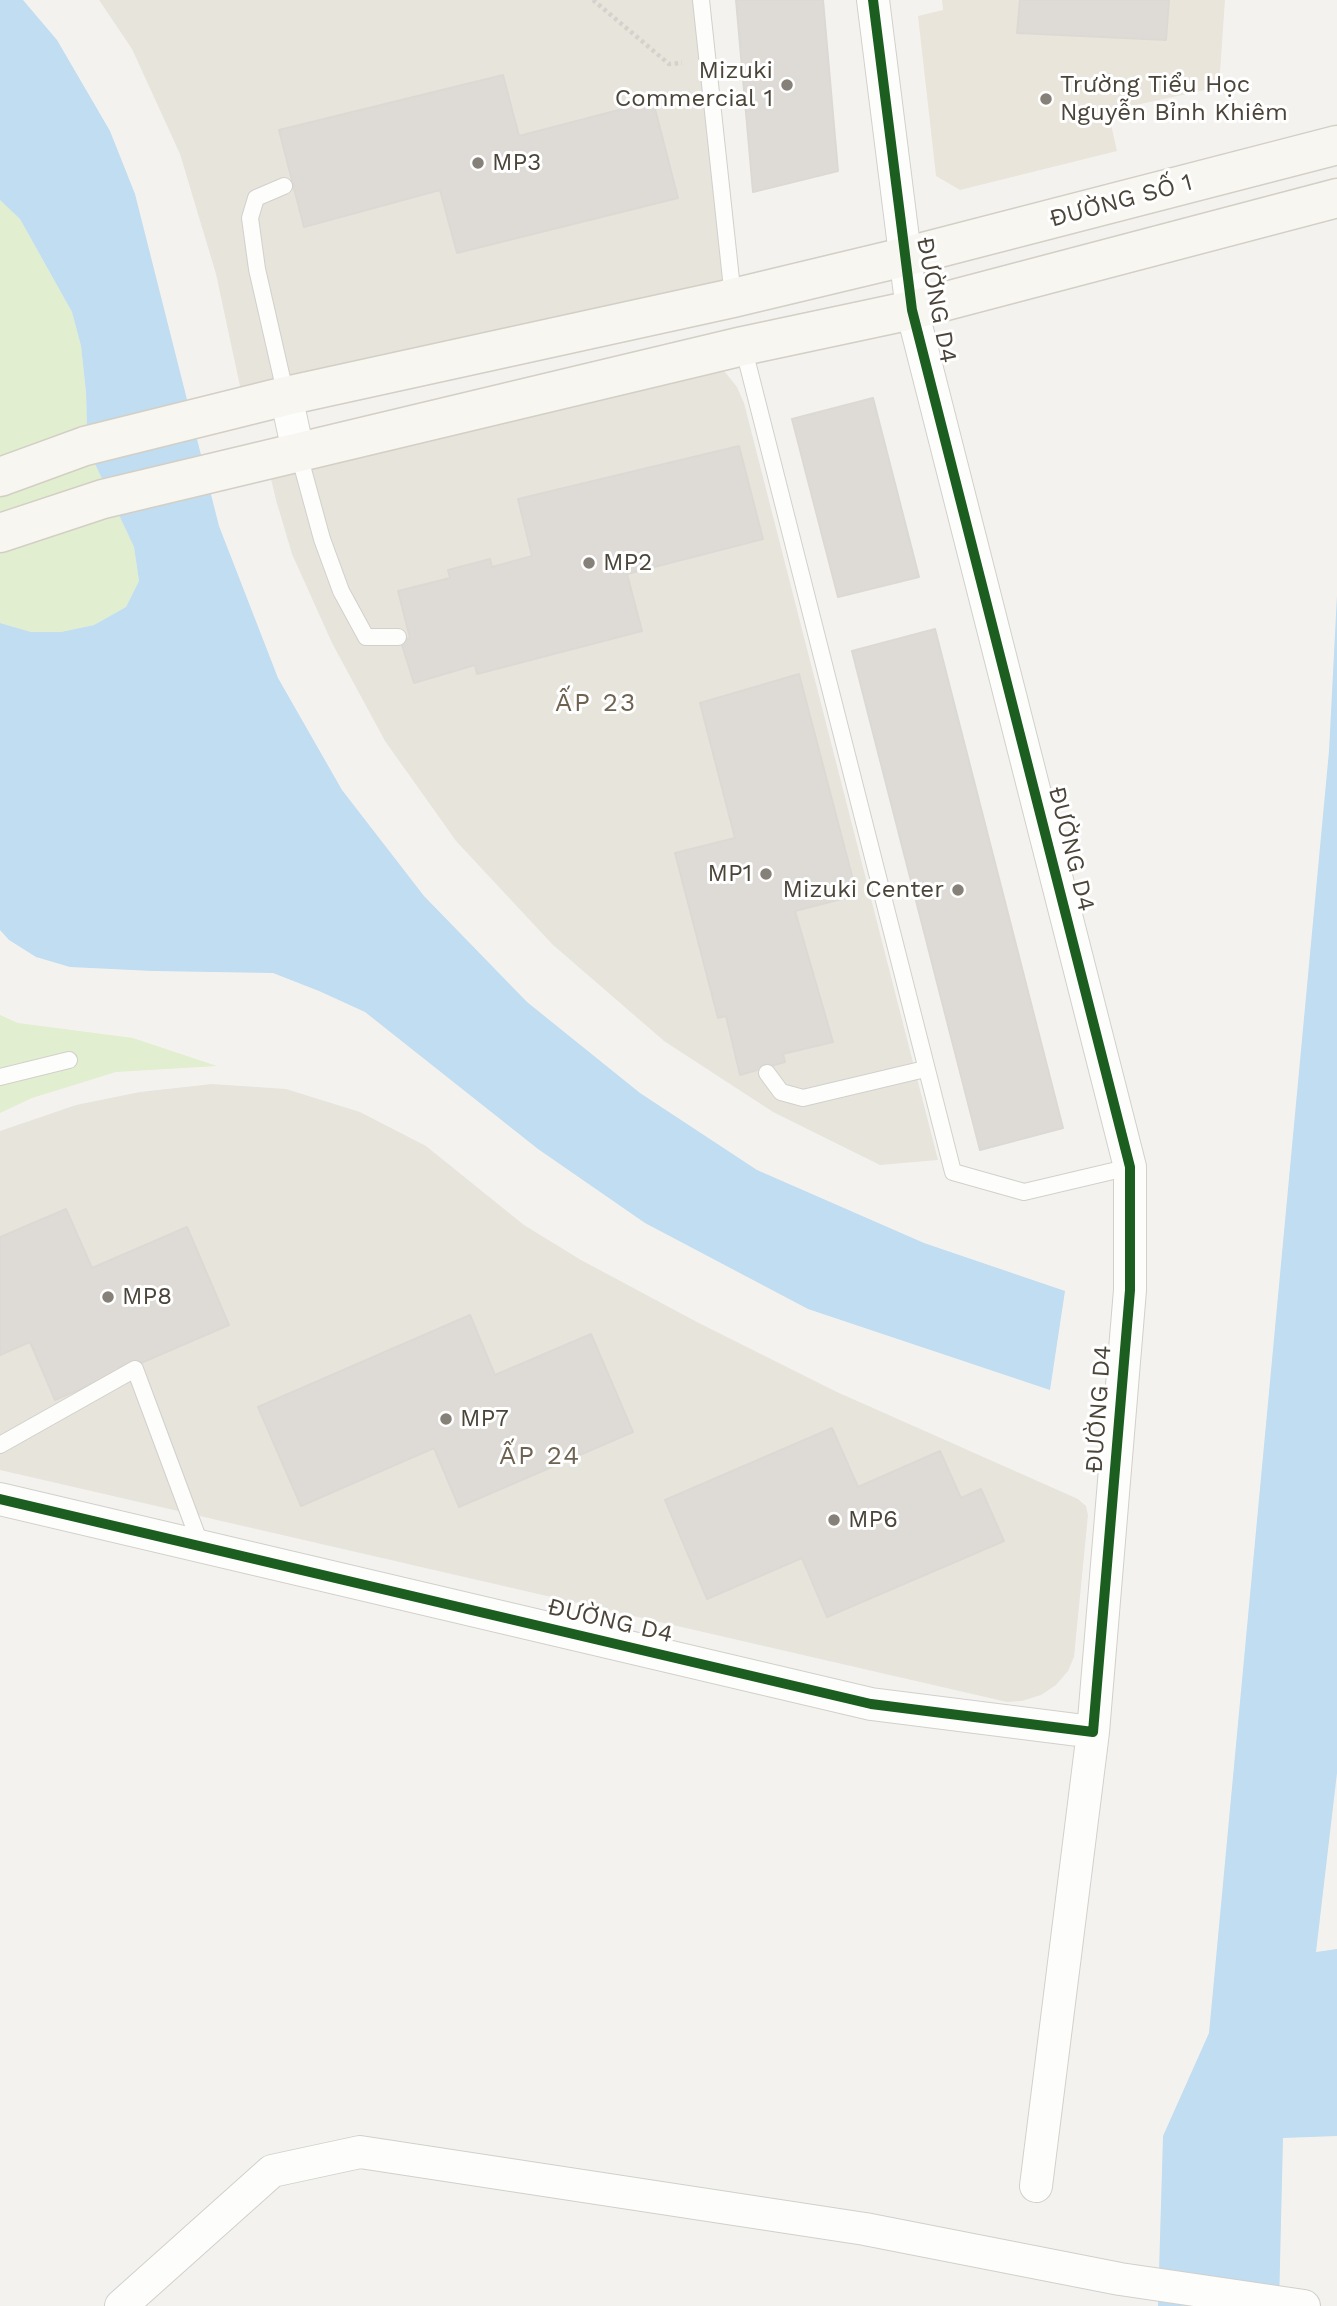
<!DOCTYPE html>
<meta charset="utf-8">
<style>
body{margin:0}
canvas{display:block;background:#f4f2ee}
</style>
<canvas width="1337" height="2306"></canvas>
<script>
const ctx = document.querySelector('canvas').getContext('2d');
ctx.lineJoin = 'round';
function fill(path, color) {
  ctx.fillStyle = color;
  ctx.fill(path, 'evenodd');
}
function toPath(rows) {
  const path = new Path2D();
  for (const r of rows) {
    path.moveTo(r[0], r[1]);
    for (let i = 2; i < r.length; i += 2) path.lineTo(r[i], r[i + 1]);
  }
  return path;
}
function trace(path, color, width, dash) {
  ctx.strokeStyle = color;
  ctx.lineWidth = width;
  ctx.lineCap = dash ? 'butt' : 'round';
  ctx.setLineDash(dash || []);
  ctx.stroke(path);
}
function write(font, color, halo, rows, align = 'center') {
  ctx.font = font + ' "Work Sans",sans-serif';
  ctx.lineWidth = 6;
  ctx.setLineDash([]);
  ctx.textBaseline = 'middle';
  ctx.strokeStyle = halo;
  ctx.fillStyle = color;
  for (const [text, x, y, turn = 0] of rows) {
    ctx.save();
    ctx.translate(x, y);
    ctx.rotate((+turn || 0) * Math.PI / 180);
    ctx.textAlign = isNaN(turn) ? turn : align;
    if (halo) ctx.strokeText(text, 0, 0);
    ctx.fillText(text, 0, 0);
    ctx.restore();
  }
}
const residential = toPath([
 [99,0,698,0,726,280,241,391,216,274,180,154,132,49],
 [725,372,737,387,744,403,938,1160,880,1165,773,1112,664,1041,552,944,456,841,385,741,332,643,292,554,276,500,271,479,697,373],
 [212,1084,286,1089,360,1112,426,1146,524,1225,581,1260,697,1322,837,1392,1078,1499,1086,1506,1088,1515,1074,1657,1068,1671,1056,1685,1041,1695,1022,1701,1007,1702,0,1470,0,1131,76,1105,140,1092]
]);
const education = toPath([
 [942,0,1225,0,1219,87,1108,111,1117,151,960,190,936,176,918,16,943,10]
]);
const green = toPath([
 [0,200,20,219,72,312,81,346,86,392,87,428,96,466,134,547,139,581,126,607,94,625,61,632,31,632,0,623],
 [0,1015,18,1023,133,1038,217,1066,116,1072,32,1098,0,1113]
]);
const water = toPath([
 [0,0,23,0,57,40,110,131,135,194,219,526,278,678,342,790,424,896,527,1002,640,1093,757,1170,924,1243,1065,1291,1050,1390,808,1309,645,1223,538,1149,365,1012,319,991,273,973,153,971,70,967,36,957,9,940,0,930,0,623,31,632,61,632,94,625,126,607,139,581,134,547,96,466,87,428,86,392,81,346,72,312,20,219,0,200],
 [1337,595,1337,1773,1316,1952,1337,1949,1337,2136,1283,2138,1279,2306,1158,2306,1163,2136,1209,2033,1329,751]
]);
const building = toPath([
 [736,0,823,0,838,171,753,192,736,0],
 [1020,0,1169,0,1166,40,1017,33,1020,0],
 [503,75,519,136,653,101,678,198,457,253,440,190,304,227,279,130,503,75],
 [873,398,919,577,838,597,792,419,873,398],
 [739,446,763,539,627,574,642,631,477,674,475,665,414,683,401,642,410,638,398,591,450,578,448,570,490,559,492,567,532,556,518,499,739,446],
 [935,629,1063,1128,980,1150,852,651,935,629],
 [799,674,857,895,795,911,833,1042,783,1054,785,1062,740,1075,726,1016,718,1018,675,853,735,838,700,703,799,674],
 [66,1209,92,1268,187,1227,229,1325,55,1400,30,1342,0,1355,0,1237,66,1209],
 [470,1315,495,1375,591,1334,633,1432,459,1507,434,1448,301,1506,258,1407,470,1315],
 [832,1428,858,1487,940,1451,961,1498,981,1489,1004,1541,827,1617,802,1558,707,1599,665,1500,832,1428]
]);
const path = toPath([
 [593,0,669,64,682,63]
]);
const lane = toPath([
 [701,0,733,298],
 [284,186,256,198,250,218,257,269,286,396],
 [743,346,953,1172,1024,1192,1130,1167],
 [298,451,322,539,341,591,366,637,398,637],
 [767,1073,781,1092,803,1098,925,1069],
 [0,1077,69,1060],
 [0,1445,135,1369,201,1546]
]);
const street = toPath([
 [286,396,298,451],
 [0,1499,871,1704,1093,1732,1130,1290,1130,1167,912,310,873,0],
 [1036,2186,1093,1732],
 [121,2306,272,2171,360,2152,865,2229,1120,2279,1304,2306]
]);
const secondary = toPath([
 [0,477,85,446,286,396,733,298,904,257,1337,145],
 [0,533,103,499,743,346,912,310,1337,198]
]);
const cycleway = toPath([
 [0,1499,871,1704,1093,1732,1130,1290,1130,1167,912,310,873,0]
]);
const markers = [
 [787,85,7,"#868178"],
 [1046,99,7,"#868178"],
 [478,163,7,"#868178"],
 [589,563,7,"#868178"],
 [766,874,7,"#868178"],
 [958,890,7,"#868178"],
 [108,1297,7,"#868178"],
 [446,1419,7,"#868178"],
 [834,1520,7,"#868178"]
];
const poiNames = [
 ["Mizuki",773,71,"right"],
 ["Commercial 1",773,99,"right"],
 ["Trường Tiểu Học",1060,85],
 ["Nguyễn Bỉnh Khiêm",1060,113],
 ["MP3",492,163],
 ["MP2",603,563],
 ["MP1",752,874,"right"],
 ["Mizuki Center",944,890,"right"],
 ["MP8",122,1297],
 ["MP7",460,1419],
 ["MP6",848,1520]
];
const streetNames = [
 ["ĐƯỜNG SỐ 1",1121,201,-15],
 ["ĐƯỜNG D4",936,300,79],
 ["ĐƯỜNG D4",1071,849,76],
 ["ĐƯỜNG D4",1099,1409,-86],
 ["ĐƯỜNG D4",610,1621,13]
];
const neighbourhoodNames = [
 ["ẤP 23",596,703],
 ["ẤP 24",540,1456]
];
fill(residential, '#e7e4dc');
fill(education, '#eae5da');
fill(green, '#e1eecf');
fill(water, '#c0ddf1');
fill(building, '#dedbd6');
trace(building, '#dcd9d4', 2);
trace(lane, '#d2d0cb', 18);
trace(street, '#d2d0cb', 34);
trace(secondary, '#d3cfc5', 41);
trace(path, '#d3d2cc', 4.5, [3.5, 3.5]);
trace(lane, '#fdfdfc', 16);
trace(street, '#fdfdfc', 32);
trace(secondary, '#f7f6f1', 38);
trace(cycleway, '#1b5e20', 10);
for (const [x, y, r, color] of markers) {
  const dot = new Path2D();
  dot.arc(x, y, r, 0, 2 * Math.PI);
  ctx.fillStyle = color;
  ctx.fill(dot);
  trace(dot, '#fff', 2.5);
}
write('24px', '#4b4439', '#fff', poiNames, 'left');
write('24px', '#4b4439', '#fff', streetNames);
ctx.letterSpacing = '2px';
write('26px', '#6e6250', '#fff', neighbourhoodNames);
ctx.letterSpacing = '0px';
</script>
